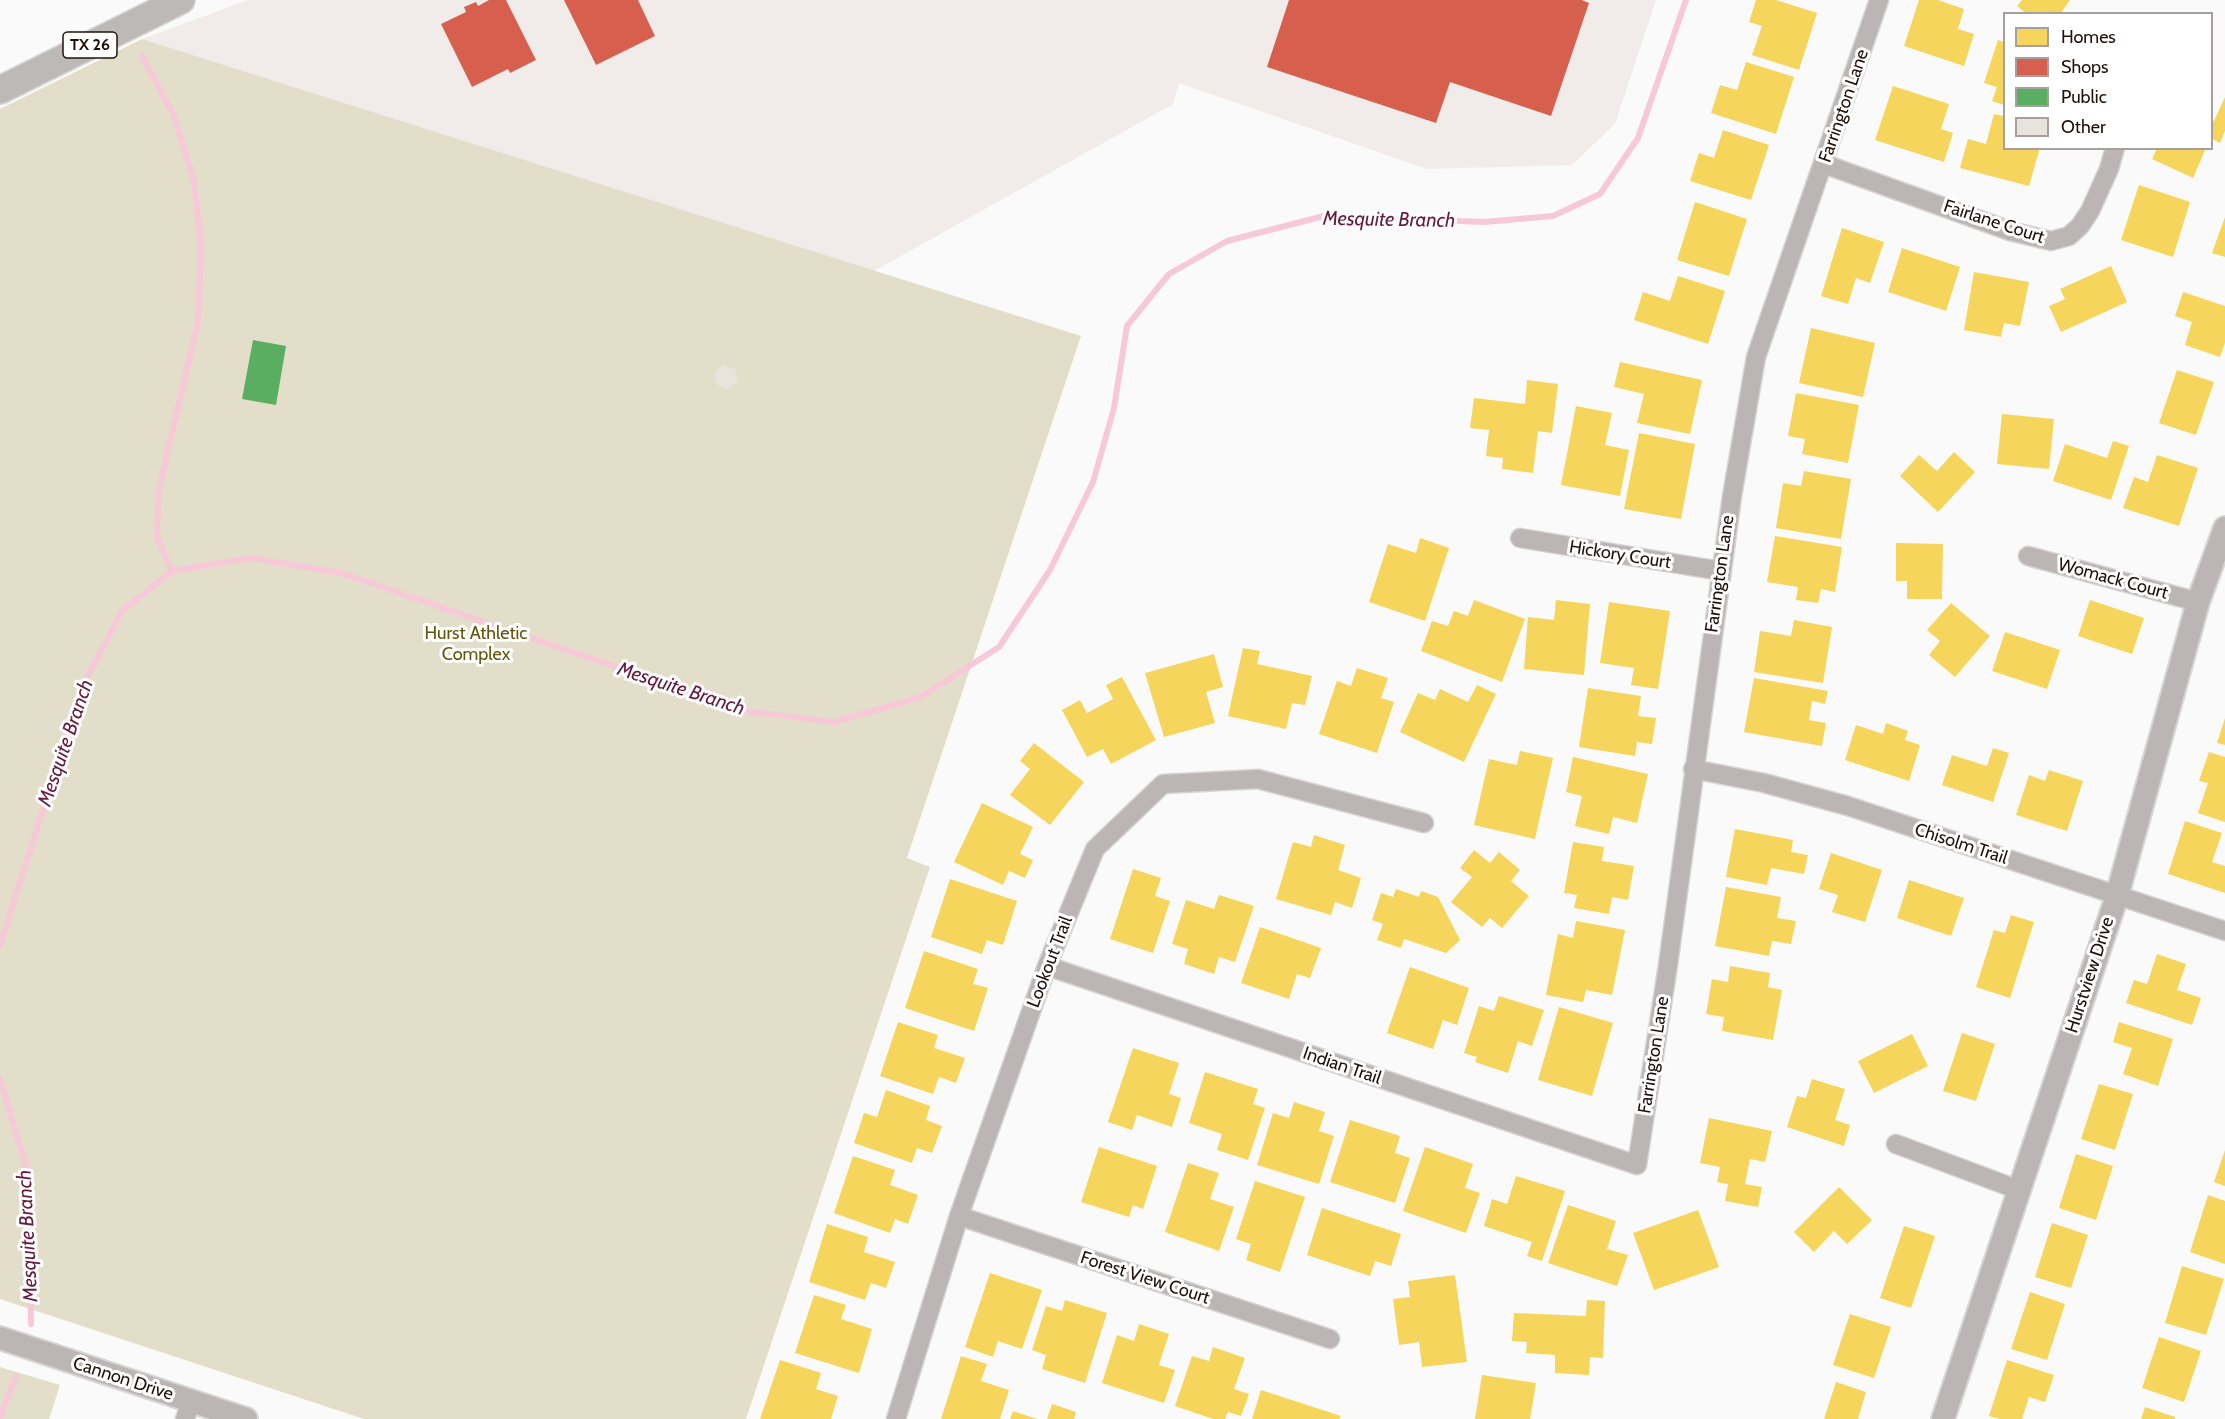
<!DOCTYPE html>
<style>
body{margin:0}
#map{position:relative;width:2225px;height:1419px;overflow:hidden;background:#fafafa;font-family:Cabin,sans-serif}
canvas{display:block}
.legend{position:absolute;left:2003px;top:12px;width:210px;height:138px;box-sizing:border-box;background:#fff;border:2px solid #a5a09e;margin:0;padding:8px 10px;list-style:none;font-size:18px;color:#1f120c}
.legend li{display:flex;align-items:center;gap:12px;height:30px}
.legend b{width:30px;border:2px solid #a5a09e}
</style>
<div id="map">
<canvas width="2225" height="1419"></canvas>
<ul class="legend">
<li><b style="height:16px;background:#f6d55c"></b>Homes</li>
<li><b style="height:16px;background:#d6604d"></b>Shops</li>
<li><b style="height:16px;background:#5aae61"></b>Public</li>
<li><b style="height:16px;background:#e8e3dd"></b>Other</li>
</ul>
</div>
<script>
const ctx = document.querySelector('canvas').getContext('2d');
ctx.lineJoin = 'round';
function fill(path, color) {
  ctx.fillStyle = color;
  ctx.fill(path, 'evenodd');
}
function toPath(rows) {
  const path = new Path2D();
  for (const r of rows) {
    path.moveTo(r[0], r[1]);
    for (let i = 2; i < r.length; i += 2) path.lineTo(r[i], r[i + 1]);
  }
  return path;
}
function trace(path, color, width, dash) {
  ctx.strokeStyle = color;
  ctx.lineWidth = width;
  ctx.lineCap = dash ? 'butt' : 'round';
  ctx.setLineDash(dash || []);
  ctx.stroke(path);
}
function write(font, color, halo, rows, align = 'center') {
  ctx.font = font + ' Cabin,sans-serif';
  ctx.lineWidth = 6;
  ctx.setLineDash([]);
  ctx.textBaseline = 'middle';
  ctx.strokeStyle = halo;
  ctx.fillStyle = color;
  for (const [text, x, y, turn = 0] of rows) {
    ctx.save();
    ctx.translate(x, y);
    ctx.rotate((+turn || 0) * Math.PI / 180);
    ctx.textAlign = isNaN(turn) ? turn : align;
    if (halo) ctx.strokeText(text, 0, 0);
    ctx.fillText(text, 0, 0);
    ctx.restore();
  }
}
const built = toPath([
 [248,0,1656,0,1615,124,1572,165,1427,169,1179,83,1173,104,874,271,142,39]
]);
const green = toPath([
 [142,39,1081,336,907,858,930,867,746,1419,364,1419,0,1299,0,109],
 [0,1367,60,1385,49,1419,0,1419]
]);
const homes = toPath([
 [1756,0,1776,0,1817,13,1799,70,1752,55,1762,26,1749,22],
 [1919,0,1938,0,1964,9,1958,29,1974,34,1964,66,1904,46],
 [2022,0,2070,0,2060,14,2027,14,2017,6],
 [1998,40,2004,42,2004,105,1992,101,1997,87,1984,83],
 [1746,62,1794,77,1776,134,1711,113,1720,85,1737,90],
 [1893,86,1949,104,1941,129,1953,133,1944,162,1875,140],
 [2225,97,2225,131,2220,143,2212,139,2212,120,2214,121],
 [1994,114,2004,116,2004,148,2040,148,2029,186,1960,168,1968,139,1986,144],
 [1723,130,1769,145,1751,200,1690,181,1699,153,1714,158],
 [2157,148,2206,148,2193,178,2152,159],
 [2139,185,2190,202,2173,257,2121,240],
 [1695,202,1747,219,1729,276,1677,260],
 [2225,217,2225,257,2212,253],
 [1842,228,1884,242,1870,283,1856,278,1848,304,1821,296],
 [1902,248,1960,267,1946,311,1888,292],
 [2111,266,2127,302,2061,332,2049,306,2065,299,2060,289],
 [1974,272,2029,282,2020,326,2004,323,2001,337,1964,330],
 [1678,276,1725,291,1708,344,1634,320,1643,292,1670,301],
 [2183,292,2225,306,2225,343,2220,357,2185,345,2192,322,2175,316],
 [1811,328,1875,343,1863,397,1799,383],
 [1620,362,1702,380,1690,434,1637,423,1644,394,1614,387],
 [2177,370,2214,382,2196,435,2159,423],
 [1527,380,1558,384,1552,433,1538,431,1533,473,1502,469,1503,458,1486,456,1489,430,1470,428,1474,398,1525,404],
 [1796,393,1859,405,1848,463,1802,454,1805,439,1788,436],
 [1576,406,1612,413,1605,445,1629,450,1620,496,1561,485],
 [2002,414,2054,419,2049,469,1997,464],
 [1639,433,1695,444,1681,519,1624,509],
 [2113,441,2129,446,2111,500,2053,481,2065,444,2107,458],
 [1954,452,1975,472,1938,512,1900,476,1919,455,1937,471],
 [2157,455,2198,468,2179,526,2123,508,2134,477,2148,482],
 [1804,471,1851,479,1841,539,1776,528,1783,483,1801,486],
 [1775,536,1842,547,1835,592,1821,589,1818,603,1796,600,1798,587,1767,582],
 [1420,538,1449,548,1425,621,1369,602,1388,544,1416,553],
 [1896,543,1943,544,1942,599,1907,599,1907,581,1896,581],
 [1474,600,1525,619,1502,682,1421,651,1432,621,1448,626,1454,611,1468,616],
 [1556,600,1590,604,1584,675,1524,669,1528,617,1554,620],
 [2090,600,2144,618,2132,654,2078,636],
 [1609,602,1670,611,1658,689,1631,685,1634,668,1600,663],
 [1951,603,1990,636,1955,677,1929,655,1940,641,1927,630],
 [1794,620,1832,627,1823,683,1754,672,1760,631,1791,636],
 [2005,632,2060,650,2047,689,1992,671],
 [1243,648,1260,651,1257,664,1312,676,1305,705,1292,703,1286,729,1228,716],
 [1214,654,1223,687,1206,692,1215,723,1164,737,1145,673],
 [1357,668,1388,678,1381,698,1394,702,1377,753,1319,734,1337,681,1351,686],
 [1122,677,1156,740,1111,764,1103,749,1087,757,1062,710,1080,700,1087,713,1113,699,1106,685],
 [1754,678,1828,691,1825,704,1812,701,1809,720,1826,723,1822,746,1744,732],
 [1477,685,1496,694,1464,762,1400,732,1418,693,1435,700,1440,689,1468,702],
 [1588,688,1641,696,1638,716,1656,718,1652,744,1637,742,1635,756,1579,747],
 [2225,718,2225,745,2217,743],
 [1886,723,1908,731,1905,740,1920,745,1909,781,1845,760,1856,725,1883,734],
 [1034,743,1084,782,1050,825,1010,795,1030,769,1020,761],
 [1993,748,2009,753,1993,802,1942,785,1952,755,1987,766],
 [1520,751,1553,758,1535,839,1474,825,1489,759,1517,765],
 [2209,752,2225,757,2225,822,2198,813,2208,783,2199,781],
 [1573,757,1648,774,1637,823,1613,817,1609,834,1575,826,1582,796,1566,792],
 [2049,770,2083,781,2067,831,2016,815,2029,775,2045,781],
 [982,803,1033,827,1020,854,1033,860,1025,878,1009,871,1003,885,954,862],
 [2185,821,2222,833,2212,862,2225,866,2225,893,2168,874],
 [1735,829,1793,840,1791,852,1808,855,1804,874,1771,868,1767,885,1726,877],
 [1314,835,1345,845,1338,870,1361,878,1352,908,1335,902,1331,915,1276,899,1293,842,1311,847],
 [1573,842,1604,847,1602,861,1634,866,1628,900,1612,897,1609,914,1574,908,1577,895,1564,893],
 [1474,850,1490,863,1499,852,1520,870,1511,881,1529,896,1502,928,1490,918,1482,927,1451,902,1472,877,1460,868],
 [1831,853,1882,870,1865,922,1832,912,1838,895,1819,889],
 [1133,869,1161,878,1155,896,1170,901,1153,953,1110,939],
 [950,879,1017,901,1003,945,987,940,982,954,931,937],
 [1909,880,1964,898,1951,936,1897,918],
 [1726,887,1781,897,1777,918,1796,921,1791,944,1772,941,1769,956,1715,946],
 [1396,889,1419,897,1421,891,1438,897,1460,940,1446,953,1404,939,1401,948,1377,940,1383,924,1372,920,1381,893,1393,897],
 [1219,895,1254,906,1235,962,1219,957,1214,974,1184,964,1188,949,1172,944,1186,900,1214,909],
 [2011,915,2034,922,2010,998,1976,987,1994,930,2005,933],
 [1576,921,1625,930,1612,995,1586,990,1583,1002,1546,995,1558,934,1573,938],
 [1260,927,1321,948,1310,978,1297,974,1289,999,1241,983],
 [924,951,978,969,973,984,988,988,974,1031,905,1008],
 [2157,954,2186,964,2177,990,2201,998,2192,1025,2126,1003,2134,980,2147,984],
 [1730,966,1770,973,1768,987,1782,990,1773,1040,1722,1031,1724,1017,1706,1014,1712,979,1728,982],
 [1410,967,1469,988,1457,1025,1443,1020,1433,1049,1387,1033],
 [1499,996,1544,1010,1532,1046,1518,1041,1508,1073,1475,1062,1477,1057,1464,1053,1479,1006,1494,1011],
 [1559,1007,1613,1023,1592,1096,1538,1080],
 [898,1022,938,1035,934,1048,965,1058,956,1083,939,1077,933,1094,880,1076],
 [2119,1022,2173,1039,2158,1086,2123,1074,2132,1048,2113,1042],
 [1962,1033,1995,1044,1976,1101,1943,1091],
 [1912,1034,1928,1066,1874,1093,1858,1061],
 [1133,1048,1179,1063,1169,1094,1181,1098,1172,1127,1137,1115,1132,1130,1108,1122],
 [1205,1072,1258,1089,1253,1104,1265,1108,1248,1160,1217,1150,1222,1134,1189,1123],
 [1812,1079,1845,1089,1835,1120,1850,1125,1844,1146,1787,1127,1797,1096,1806,1098],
 [2099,1084,2133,1094,2115,1150,2081,1139],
 [886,1090,930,1106,926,1120,942,1126,932,1153,917,1148,912,1163,854,1143,864,1113,877,1117],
 [1294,1102,1325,1112,1319,1131,1334,1136,1319,1184,1257,1165,1273,1113,1289,1118],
 [1709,1118,1772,1131,1765,1162,1750,1159,1745,1184,1762,1187,1758,1207,1725,1201,1728,1184,1717,1182,1720,1167,1700,1163],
 [1350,1120,1400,1136,1395,1153,1410,1158,1395,1203,1330,1182],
 [1099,1147,1157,1166,1143,1209,1133,1205,1129,1217,1081,1202],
 [1425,1147,1473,1164,1465,1188,1480,1193,1466,1233,1403,1211],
 [2225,1150,2225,1186,2214,1182],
 [2076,1154,2113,1166,2096,1220,2059,1208],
 [853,1156,895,1170,890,1185,918,1195,908,1224,895,1219,890,1233,834,1213],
 [1188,1163,1219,1173,1210,1199,1234,1207,1219,1251,1165,1232],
 [1516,1176,1565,1191,1542,1261,1527,1256,1532,1242,1484,1226,1492,1199,1507,1204],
 [1255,1181,1305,1197,1280,1272,1246,1260,1251,1244,1236,1239],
 [1839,1187,1872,1220,1847,1244,1834,1231,1814,1252,1794,1232],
 [2208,1195,2225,1201,2225,1264,2190,1252],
 [1568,1205,1616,1221,1607,1249,1628,1255,1617,1286,1548,1263],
 [1322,1208,1401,1234,1391,1266,1375,1261,1370,1276,1307,1255],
 [1698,1210,1719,1267,1654,1290,1633,1233],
 [2052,1223,2088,1235,2071,1288,2035,1277],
 [827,1224,868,1237,864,1252,895,1262,886,1288,871,1283,865,1300,809,1282],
 [1904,1226,1935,1236,1911,1308,1880,1298],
 [2182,1266,2224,1279,2206,1335,2165,1323],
 [990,1273,1042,1290,1022,1349,998,1341,993,1357,965,1347],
 [1455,1275,1467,1362,1422,1367,1419,1342,1399,1345,1393,1299,1410,1297,1408,1281],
 [2030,1292,2065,1304,2047,1360,2011,1349],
 [814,1295,846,1305,841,1319,872,1329,859,1373,795,1353],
 [1065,1300,1107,1313,1085,1383,1042,1369,1046,1355,1032,1350,1046,1306,1062,1311],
 [1587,1300,1605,1301,1603,1358,1590,1357,1589,1375,1555,1373,1555,1355,1526,1353,1527,1342,1512,1341,1514,1313,1586,1316],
 [1850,1314,1891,1327,1874,1378,1833,1365],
 [1139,1324,1169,1334,1159,1365,1175,1370,1164,1403,1102,1383,1117,1335,1134,1341],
 [2159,1337,2201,1351,2184,1402,2142,1388],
 [1213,1347,1245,1358,1234,1389,1249,1394,1241,1416,1228,1412,1225,1419,1213,1419,1175,1406,1192,1356,1209,1361],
 [961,1356,987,1364,981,1381,1009,1390,1000,1419,941,1419],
 [780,1360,821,1373,816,1389,838,1396,831,1419,760,1419],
 [2007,1360,2054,1375,2045,1402,2029,1397,2022,1419,2000,1419,1989,1416],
 [1482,1375,1536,1383,1530,1419,1475,1419],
 [1836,1382,1866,1392,1858,1419,1824,1419],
 [1261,1390,1341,1416,1339,1419,1252,1419],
 [1052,1404,1076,1412,1074,1419,1047,1419],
 [2145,1407,2175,1417,2175,1419,2141,1419],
 [1013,1411,1037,1419,1010,1419]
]);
const shops = toPath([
 [489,0,506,0,536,60,510,73,508,69,472,87,441,24,466,12,464,7,476,2,478,6],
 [564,0,638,0,655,36,596,65],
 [1289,0,1582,0,1589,3,1551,116,1450,82,1436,123,1267,67]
]);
const public = toPath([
 [253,340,286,346,276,405,242,399]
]);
const stream = toPath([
 [142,56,174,116,194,181,201,245,198,322,159,489,157,537,172,571],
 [0,945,82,687,122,611,172,571,251,558,341,573,745,711,834,722,921,697,999,647,1050,570,1093,482,1114,408,1127,326,1169,274,1227,241,1324,216,1484,222,1553,216,1600,194,1638,138,1686,0],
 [0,1079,27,1170,31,1324],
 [0,1417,16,1376]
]);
const building = toPath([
 [723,365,735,369,738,381,728,389,717,385,714,373]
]);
const minor = toPath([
 [1824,164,2010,231,2051,241,2069,236,2080,226,2090,211,2109,169,2115,148],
 [1520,538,1721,571],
 [2028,556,2198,602],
 [1693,769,1764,783,1848,806,2225,931],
 [1047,966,1637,1165,1668,965,1732,496,1756,357,1879,0],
 [1896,1144,2019,1190],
 [959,1216,1330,1339],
 [185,1419,191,1401],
 [896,1419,959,1216,1047,966,1095,849,1163,784,1258,779,1424,823]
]);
const tertiary = toPath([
 [0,1338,246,1419],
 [1943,1419,2117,896,2198,602,2225,528]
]);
const primary = toPath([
 [0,90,181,0]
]);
const shields = [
 [90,45,54]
];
const shieldNames = [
 ["TX 26",90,45]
];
const streetNames = [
 ["Farrington Lane",1844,106,-71],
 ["Fairlane Court",1994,222,18],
 ["Hickory Court",1620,555,9],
 ["Farrington Lane",1720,574,-82],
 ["Womack Court",2113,579,15],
 ["Chisolm Trail",1961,844,18],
 ["Lookout Trail",1050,962,-69],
 ["Hurstview Drive",2090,975,-72],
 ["Farrington Lane",1654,1055,-81],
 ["Indian Trail",1342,1066,19],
 ["Forest View Court",1145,1278,18],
 ["Cannon Drive",123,1379,18]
];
const parkNames = [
 ["Hurst Athletic",476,634],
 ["Complex",476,655]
];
const waterNames = [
 ["Mesquite Branch",1389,220,1],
 ["Mesquite Branch",681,689,18],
 ["Mesquite Branch",66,743,-71],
 ["Mesquite Branch",28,1236,-93]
];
fill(built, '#f1ece9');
fill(green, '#e3dec9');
fill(homes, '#f6d55c');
fill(shops, '#d6604d');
fill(public, '#5aae61');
trace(stream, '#f6c8d8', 6);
fill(building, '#e8e3dd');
trace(minor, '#d7d5d4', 21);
trace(tertiary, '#d7d5d4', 26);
trace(primary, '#d7d5d4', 30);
trace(minor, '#bbb6b5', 18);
trace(tertiary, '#bbb6b5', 22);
trace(primary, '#beb9b9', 27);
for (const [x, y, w] of shields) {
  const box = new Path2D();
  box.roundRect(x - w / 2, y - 13, w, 26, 4.5);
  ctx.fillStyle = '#fff';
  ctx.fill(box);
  trace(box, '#1f120c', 1.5);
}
write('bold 16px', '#1f120c', null, shieldNames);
write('18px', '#1f120c', '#fff', streetNames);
write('18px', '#63560c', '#fff', parkNames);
write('italic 20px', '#661c3e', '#fff', waterNames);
</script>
